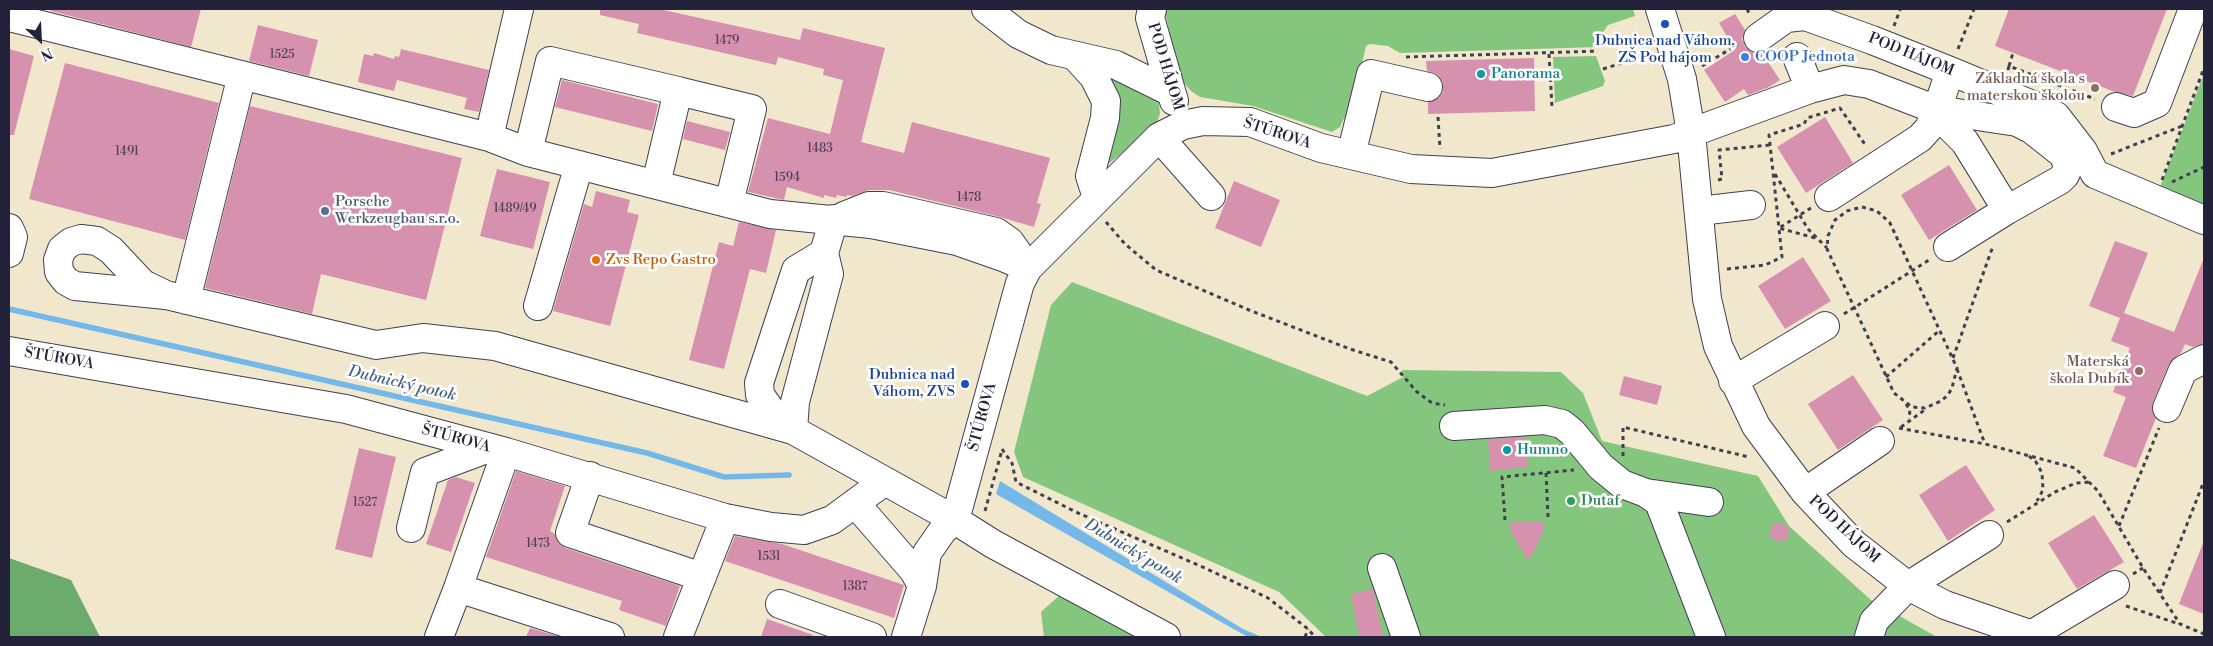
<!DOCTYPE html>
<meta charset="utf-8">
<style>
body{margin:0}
#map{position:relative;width:2213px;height:646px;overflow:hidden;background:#f0e7cc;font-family:"Libre Bodoni",serif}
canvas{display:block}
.frame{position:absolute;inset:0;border:10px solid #22223b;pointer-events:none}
.north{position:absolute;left:15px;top:15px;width:50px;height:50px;-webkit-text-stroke:4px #fff;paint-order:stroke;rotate:155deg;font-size:14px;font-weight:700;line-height:20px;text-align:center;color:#22223b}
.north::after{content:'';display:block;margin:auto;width:18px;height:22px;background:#22223b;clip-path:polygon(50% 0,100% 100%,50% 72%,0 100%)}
</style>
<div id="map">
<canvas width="2213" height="646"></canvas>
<div class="frame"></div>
<div class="north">N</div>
</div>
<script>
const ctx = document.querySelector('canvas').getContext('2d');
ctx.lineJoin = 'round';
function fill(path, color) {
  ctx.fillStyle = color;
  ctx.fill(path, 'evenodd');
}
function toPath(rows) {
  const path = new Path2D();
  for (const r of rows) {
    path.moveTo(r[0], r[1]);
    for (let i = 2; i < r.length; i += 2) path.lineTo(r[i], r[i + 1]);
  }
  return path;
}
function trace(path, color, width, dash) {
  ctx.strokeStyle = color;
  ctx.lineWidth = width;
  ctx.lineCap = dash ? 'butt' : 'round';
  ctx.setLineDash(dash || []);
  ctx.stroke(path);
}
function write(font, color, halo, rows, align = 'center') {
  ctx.font = font + ' "Libre Bodoni",serif';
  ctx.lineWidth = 5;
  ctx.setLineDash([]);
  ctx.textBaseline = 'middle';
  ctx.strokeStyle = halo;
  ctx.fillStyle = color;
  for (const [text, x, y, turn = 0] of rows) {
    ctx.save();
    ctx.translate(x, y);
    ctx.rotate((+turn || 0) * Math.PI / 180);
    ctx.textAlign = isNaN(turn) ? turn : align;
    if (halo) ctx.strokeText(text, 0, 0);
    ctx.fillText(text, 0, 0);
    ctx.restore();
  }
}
const green = toPath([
 [1164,9,1633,9,1635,16,1608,25,1596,42,1599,47,1400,53,1388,46,1370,44,1366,46,1349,119,1344,118,1340,127,1332,132,1253,106,1200,97,1191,91,1184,83,1179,71],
 [1596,56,1605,81,1603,86,1555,103,1553,57],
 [1103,66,1154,95,1159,104,1160,114,1157,122,1151,129,1100,171],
 [2204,74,2204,218,2155,200],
 [1072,282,1367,396,1403,377,1402,370,1561,372,1583,393,1602,441,1758,476,1789,526,1871,600,1937,637,1326,637,1279,592,1023,477,1014,452,1051,305],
 [1060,595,1138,637,1044,637,1041,612]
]);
const forest = toPath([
 [9,558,71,580,100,637,9,637]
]);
const water = toPath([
 [1000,481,1243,629,1262,637,1248,637,1237,631,996,494]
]);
const stream = toPath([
 [9,309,647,453,724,477,789,475]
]);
const building = toPath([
 [51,9,201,9,191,47,51,11],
 [600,9,659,9,800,40,803,28,885,48,861,142,904,153,912,122,1050,158,1037,203,1041,204,1034,227,1000,217,889,190,869,190,852,196,847,195,846,197,837,195,836,198,824,195,824,198,787,187,784,200,748,192,768,118,830,134,843,80,823,75,824,69,778,57,776,65,637,33,639,24,600,15],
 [2009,9,2167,9,2133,96,2115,92,1995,46],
 [1735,14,1745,30,1742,39,1745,47,1752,52,1762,53,1780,80,1769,87,1748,95,1744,89,1725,102,1704,70,1735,50,1719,23],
 [258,25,318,40,309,76,249,61],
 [9,49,34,56,14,135,9,135],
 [401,49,489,70,479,112,464,109,467,98,397,80,394,91,358,82,364,54,373,56,374,53,394,59,395,56,399,57],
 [1534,58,1535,111,1428,114,1428,102,1440,97,1443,91,1443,83,1438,75,1427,71,1426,61],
 [65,63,219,103,185,240,29,199],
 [562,80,658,104,652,131,555,107],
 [250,106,462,158,426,300,321,274,312,314,205,288],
 [1825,117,1853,163,1806,193,1777,147],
 [687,121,730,132,725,150,683,139],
 [1949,165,1977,210,1929,240,1901,195],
 [497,169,550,182,533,249,480,236],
 [1234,181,1280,200,1261,247,1215,228],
 [596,191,630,200,627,212,639,215,610,326,553,311,584,204,592,207],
 [739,222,776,230,766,273,750,269,724,369,689,360,719,242,733,246],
 [2115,241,2148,253,2124,313,2174,332,2204,258,2204,343,2193,347,2185,344,2181,353,2169,364,2153,402,2152,410,2156,418,2136,468,2103,456,2126,397,2113,392,2130,348,2111,341,2120,318,2089,306],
 [1803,257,1831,301,1785,329,1758,286],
 [1853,375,1883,420,1838,450,1808,404],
 [1624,376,1662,386,1657,405,1619,395],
 [1525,437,1528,467,1490,471,1488,439],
 [359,448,396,457,372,558,335,549],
 [1966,465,1995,510,1948,541,1919,495],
 [516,471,565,486,550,531,555,534,559,544,565,548,680,586,666,626,619,610,622,601,486,557],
 [456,477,475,483,451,552,426,544,448,480],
 [2094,515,2124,562,2077,589,2048,543],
 [1544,521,1544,531,1529,561,1511,533,1510,522],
 [1780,522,1789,528,1788,538,1779,542,1770,537,1771,526],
 [735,536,782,544,904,585,894,618,725,561],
 [2203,543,2204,543,2204,614,2179,604],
 [1373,589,1383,637,1359,637,1351,594],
 [767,619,813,635,812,637,761,637],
 [530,628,560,637,526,637]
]);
const path = toPath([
 [1747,9,1750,15],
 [1894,26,1900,10],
 [1958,49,1974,9],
 [1549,54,1552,107],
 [1406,57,1598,51],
 [1702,66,1737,45],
 [2009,66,2013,53],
 [1603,69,1650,54],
 [2008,70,2009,66,2095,99],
 [1438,117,1440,149],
 [2111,154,2182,126],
 [1775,174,1808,229,1827,248],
 [1718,180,1722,179,1719,150,1770,145],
 [2162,180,2204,68],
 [2172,182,2204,167],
 [1862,207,1877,211,1890,223,1957,368,1952,388,1948,395,1941,401,1925,408,1912,407,1894,393,1827,249,1828,236,1835,220,1847,211,1862,207],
 [1106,222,1125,244,1156,270,1249,310,1350,349,1391,362,1417,392,1432,403,1445,405],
 [1815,238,1779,228,1769,135,1804,124,1807,118,1840,108,1866,146],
 [1727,269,1765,265,1782,257,1779,228,1811,208],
 [1844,314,1929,260],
 [1953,358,1993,246],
 [1957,369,1985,444],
 [1886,377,1940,330],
 [1906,404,1910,410,1909,419],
 [1901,427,1926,409],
 [1899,428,1985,444,2075,468,2098,491,2143,568,2180,624,2204,634],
 [1002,449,1012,463,1016,482,1078,513,1205,568,1268,598,1308,629,1315,637],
 [1623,456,1623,427,1749,457],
 [2029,456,2036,462,2042,473,2043,490,2037,501],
 [1546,473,1548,517],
 [985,511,1002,450],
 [1505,520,1502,477,1574,470],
 [2007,522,2055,492,2076,483,2090,482],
 [2119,526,2159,428],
 [2133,574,2143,568],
 [2160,593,2204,481],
 [2126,606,2179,624],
 [1305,637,1308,629]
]);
const minor = toPath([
 [986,9,1018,34,1051,50,1116,65,1171,92],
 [1152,9,1150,18,1174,101],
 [1660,9,1682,79,1691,133,1707,299,1718,346,1756,426,1805,492,1854,544,1908,586,1945,605,2038,637],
 [9,17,489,137,528,152,770,214,871,224,957,241,1003,257,1028,268],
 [1758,38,1786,18,1805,16,1872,40,1950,71,2047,111,2056,116,2083,151,2095,174,2204,220],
 [1075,56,1094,77,1106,101,1105,118,1090,176,1097,197],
 [1797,57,1810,89],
 [2116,107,2134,113,2157,103,2193,9],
 [489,137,519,9],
 [1159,137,1211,196],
 [528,152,550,61,678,91],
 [1351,155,1371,74,1428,87],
 [656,184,678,91,752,109,729,203],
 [1829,197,1920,138,1929,128,1937,110,1950,71],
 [1699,211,1751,205],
 [844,216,869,206,883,206,996,232,1010,242,1026,265],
 [9,228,13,237,9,253],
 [1948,247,2007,210],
 [166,295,143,284,111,250,97,241,81,239,71,242,62,249,58,260,59,272,66,281,75,286,166,295,376,345,423,338,495,346,793,430,955,520,943,530,927,553,922,586,906,637],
 [186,300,242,75],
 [538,306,579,165],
 [9,351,346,409,506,452,725,518,771,527,804,530,832,520,885,481],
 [1733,381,1825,326],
 [2167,408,2183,370,2204,359],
 [1454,426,1545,420,1562,424,1572,432,1601,467,1622,484,1646,493,1709,502],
 [792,429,772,412,760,395,759,383,796,270,824,253],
 [793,430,795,402,829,274,824,253,834,219],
 [590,476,570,533,702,577],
 [1805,492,1880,441],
 [1646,493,1659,502,1711,637],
 [855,503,914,571,922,586],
 [411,528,425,472,489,448],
 [1382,568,1406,637],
 [458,588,610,637],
 [780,604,872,637],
 [2031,635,2115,585],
 [439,637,458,588,506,452],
 [678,637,725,518],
 [1166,637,993,544,955,520,1020,283,1028,268,1159,137,1183,125,1203,121,1250,122,1321,148,1411,169,1492,173,1674,139,1810,89,1844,80,1869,84,1937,110,2017,122,2031,129,2064,155,2068,168,2065,175,2060,180,2007,210,1965,142,1948,125,1937,110],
 [1869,637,1874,621,1908,586,1989,535]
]);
const markers = [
 [1665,24,5,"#1a4fb4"],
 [1745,57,5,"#3f7fe0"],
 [1481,74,5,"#0f9aa8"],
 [2095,88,5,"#8d6e63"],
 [325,211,5,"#5c6f8a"],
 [596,260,5,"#e8710a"],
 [2139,371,5,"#8d6e63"],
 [965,384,5,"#1a4fb4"],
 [1507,450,5,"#0f9aa8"],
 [1571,501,5,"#2e9e5b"]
];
const numberNames = [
 ["1479",727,41],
 ["1525",282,55],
 ["1483",820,149],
 ["1491",127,152],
 ["1594",787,178],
 ["1478",969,198],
 ["1489/49",515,209],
 ["1527",365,503],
 ["1473",538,544],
 ["1531",769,557],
 ["1387",855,587]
];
const transitNames = [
 ["Dubnica nad Váhom,",1665,41],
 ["ZŠ Pod hájom",1665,58],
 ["Dubnica nad",955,375,"right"],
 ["Váhom, ZVS",955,392,"right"]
];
const streetNames = [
 ["POD HÁJOM",1911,55,22],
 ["POD HÁJOM",1165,67,73],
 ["ŠTÚROVA",1277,134,18],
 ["ŠTÚROVA",59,359,10],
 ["ŠTÚROVA",983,417,-75],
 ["ŠTÚROVA",456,439,15],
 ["POD HÁJOM",1844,530,43]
];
const shopNames = [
 ["COOP Jednota",1755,57]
];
const cultureNames = [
 ["Panorama",1491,74],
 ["Humno",1517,450]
];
const educationNames = [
 ["Základná škola s",2085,79],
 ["materskou školou",2085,96],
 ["Materská",2129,362],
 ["škola Dubík",2129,379]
];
const serviceNames = [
 ["Porsche",335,202],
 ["Werkzeugbau s.r.o.",335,219]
];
const foodNames = [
 ["Zvs Repo Gastro",606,260]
];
const leisureNames = [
 ["Dutaf",1581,501]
];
const waterNames = [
 ["Dubnický potok",402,384,13],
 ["Dubnický potok",1133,552,31]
];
fill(green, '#85c67f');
fill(forest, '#6cab6e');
fill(water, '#73b8e9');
trace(stream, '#73b8e9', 5.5);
fill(building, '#d691af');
trace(minor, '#414051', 30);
trace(path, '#414051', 3, [4, 4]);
trace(minor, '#fff', 28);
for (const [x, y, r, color] of markers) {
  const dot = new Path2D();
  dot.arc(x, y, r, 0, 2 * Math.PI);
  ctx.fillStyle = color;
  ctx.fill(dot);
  trace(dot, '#fff', 2);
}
write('12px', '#4f3e58', null, numberNames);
write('15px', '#164399', '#fff', transitNames);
write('15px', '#22223b', '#fff', streetNames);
write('15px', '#366cbe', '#fff', shopNames, 'left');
write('15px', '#0d838f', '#fff', cultureNames, 'left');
write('15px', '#785e54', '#fff', educationNames, 'right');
write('15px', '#4e5e75', '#fff', serviceNames, 'left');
write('15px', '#c56008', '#fff', foodNames, 'left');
write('15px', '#27864d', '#fff', leisureNames, 'left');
write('italic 16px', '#425e81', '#fff', waterNames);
</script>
